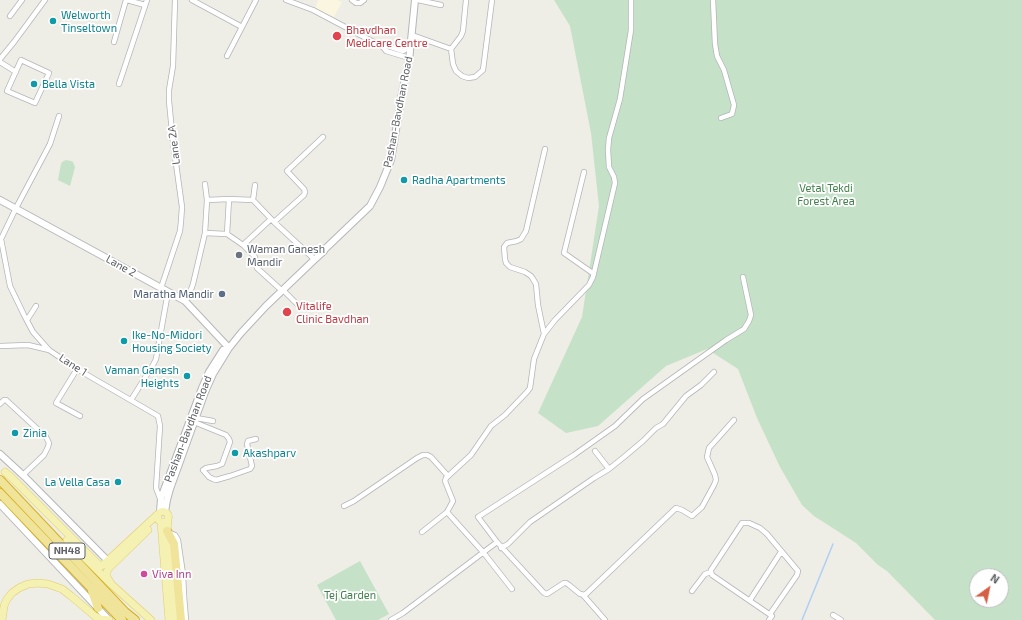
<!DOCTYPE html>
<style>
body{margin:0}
#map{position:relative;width:1021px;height:620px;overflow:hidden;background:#eeede6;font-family:"Exo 2",sans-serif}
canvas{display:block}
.north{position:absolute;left:969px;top:568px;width:40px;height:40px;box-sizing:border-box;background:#fff;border:1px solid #bebfc1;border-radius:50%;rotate:33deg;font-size:11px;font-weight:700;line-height:16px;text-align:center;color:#5d6064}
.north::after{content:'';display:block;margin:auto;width:14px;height:18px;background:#d45f45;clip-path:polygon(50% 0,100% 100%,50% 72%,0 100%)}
</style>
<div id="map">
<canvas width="1021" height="620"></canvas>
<div class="north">N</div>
</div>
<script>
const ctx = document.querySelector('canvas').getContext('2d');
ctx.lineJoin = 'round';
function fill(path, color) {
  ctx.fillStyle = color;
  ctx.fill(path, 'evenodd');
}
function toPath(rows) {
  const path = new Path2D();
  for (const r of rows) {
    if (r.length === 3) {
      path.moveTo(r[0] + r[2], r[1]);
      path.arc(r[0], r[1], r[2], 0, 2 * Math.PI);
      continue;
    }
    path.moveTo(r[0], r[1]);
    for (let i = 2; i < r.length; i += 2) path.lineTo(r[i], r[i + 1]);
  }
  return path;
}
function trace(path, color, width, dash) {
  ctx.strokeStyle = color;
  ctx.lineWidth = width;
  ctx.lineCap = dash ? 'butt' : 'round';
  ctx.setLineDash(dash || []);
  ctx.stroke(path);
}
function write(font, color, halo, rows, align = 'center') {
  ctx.font = font + ' "Exo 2",sans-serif';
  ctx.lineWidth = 3.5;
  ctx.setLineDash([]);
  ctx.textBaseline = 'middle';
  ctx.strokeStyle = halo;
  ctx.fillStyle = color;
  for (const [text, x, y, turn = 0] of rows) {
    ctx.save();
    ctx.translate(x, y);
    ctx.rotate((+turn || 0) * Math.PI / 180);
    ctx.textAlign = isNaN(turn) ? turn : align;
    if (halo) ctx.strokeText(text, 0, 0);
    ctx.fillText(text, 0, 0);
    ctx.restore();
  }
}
const commercial = toPath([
 [318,0,337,0,342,2,334,17,315,9]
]);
const green = toPath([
 [554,0,1021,0,1021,620,935,620,887,571,878,565,856,543,814,516,802,505,780,467,757,418,738,369,707,349,666,366,598,426,566,433,538,413,582,317,599,206,591,133,570,26],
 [977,576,1001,576,1001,600,977,600],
 [66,160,71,161,73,162,75,167,70,186,58,180,61,164,62,162],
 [360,561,389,614,378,620,336,620,317,585]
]);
const stream = toPath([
 [802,620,833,544]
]);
const street = toPath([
 [127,0,145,5],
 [192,0,242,27],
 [286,0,313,10,383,47,386,51,409,58],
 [352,0,356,3,360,3,364,0],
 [418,0,441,5],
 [466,0,463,31,461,36,451,49,453,64,456,71,462,76,468,78,475,77,483,70,492,0],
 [713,0,715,44,717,56,724,70,734,105,732,114,721,118],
 [10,16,22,0],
 [412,35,451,49],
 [114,42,126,0],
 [383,47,388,46,403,51,411,46],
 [227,56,256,0],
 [0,59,14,42,45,0],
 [21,60,49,73,35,103,7,91,21,60],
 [0,62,16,72],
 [119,84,147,0],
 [59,116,50,144,16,208,1,239,10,286,24,315,33,332,49,350,77,369,158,416,160,426,156,488,161,501],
 [584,172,564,253,594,274],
 [207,200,229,199,253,200,274,222,312,257],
 [253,200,255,185],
 [274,222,304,195,305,192,304,189,287,171,323,137],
 [205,233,227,234,243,245,255,257,257,268,279,288],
 [227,234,229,199],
 [243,245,271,219],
 [161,288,180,231,181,221,182,207,173,142,169,101,169,90,173,66,175,0],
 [283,290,298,305],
 [188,298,193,284,205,233,207,200,205,184],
 [27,320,36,306],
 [544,334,538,305,536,284,533,279,531,276,525,272,510,267,506,263,505,259,504,247,507,243,517,241,521,239,526,231,545,149],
 [0,346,28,345,49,350],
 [77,369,56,403,80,416],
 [131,400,153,365,156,359,168,292],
 [0,404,4,400,6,400,46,437,49,443,48,447,44,455,23,475],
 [196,418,213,421],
 [194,422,226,435,229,439,230,442,222,464,217,466,206,468,203,470,209,477,213,479,216,480,230,476,250,469,252,466,247,444,248,441,256,439],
 [595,451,609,469],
 [344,506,354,501,417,458,423,455,427,455,431,457,448,476],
 [447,512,453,501,445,481,446,478,471,455,491,426,505,415,527,392,530,388,534,359,544,334,555,320,589,285,593,277,615,183,614,177,609,167,608,150,609,138,620,99,631,30,631,0],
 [168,532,175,535,178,540,183,574,184,596,186,620],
 [422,532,447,512,483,552,512,589],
 [497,542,478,517,574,455,615,426,643,399,726,340,744,329,749,321,751,315,743,277],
 [501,548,508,544,530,522,594,478,609,469,624,457,643,441,656,428,663,424,686,396,701,385,714,372],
 [711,572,712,575,772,616,769,620],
 [692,591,705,574,711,572,711,570,742,523,749,523,760,528,767,534,798,571,797,575,770,614],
 [584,596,605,620],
 [750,600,781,552],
 [833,615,841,620],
 [391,620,403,613,497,542,544,593,547,594,564,583,566,583,569,585,580,594,585,595,676,508,682,510,692,516,702,507,714,485,716,480,715,475,707,457,709,448,734,420]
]);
const secondary = toPath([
 [0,200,185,301,229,348],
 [0,454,25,477,111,564],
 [0,504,109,620],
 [160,512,161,498,202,388,209,372,223,350],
 [165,512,167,500,170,489,205,392,213,374,229,348,241,333,266,306,313,261,324,251,325,249,370,206,380,187,391,160,402,93,409,61,415,0]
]);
const primary = toPath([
 [5,472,12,478,99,565,101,566,104,564,157,515],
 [163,517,5.5],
 [168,519,167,531,175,620],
 [161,523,169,620],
 [67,540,111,584,151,620],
 [110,582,107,577,107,572,108,569,148,530],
 [2,620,4,606,7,599,12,593,19,588,28,584,38,583,48,584,62,589,71,596,96,617,101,619,109,620]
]);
const highway = toPath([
 [0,480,125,612,135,620],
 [0,493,122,620],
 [167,531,174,544,181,620],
 [92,591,98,608]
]);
const markers = [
 [53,21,4,"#0f9aa8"],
 [337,36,5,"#e0444e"],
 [34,84,4,"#0f9aa8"],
 [404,180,4,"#0f9aa8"],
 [239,255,4,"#6b7280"],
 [222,294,4,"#5c6f8a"],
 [287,312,5,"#e0444e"],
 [124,341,4,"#0f9aa8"],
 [187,376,4,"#0f9aa8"],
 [15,433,4,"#0f9aa8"],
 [235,453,4,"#0f9aa8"],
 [118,482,4,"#0f9aa8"],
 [144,574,4,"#d1479c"]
];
const shields = [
 [67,551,36]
];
const shieldNames = [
 ["NH48",67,551]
];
const cultureNames = [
 ["Welworth",61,15],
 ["Tinseltown",61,28],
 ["Bella Vista",42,84],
 ["Radha Apartments",412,180],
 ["Ike-No-Midori",132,335],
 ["Housing Society",132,348],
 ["Vaman Ganesh",179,370,"right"],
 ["Heights",179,383,"right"],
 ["Zinia",23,433],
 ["Akashparv",243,453],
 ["La Vella Casa",110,482,"right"]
];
const healthNames = [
 ["Bhavdhan",346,30],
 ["Medicare Centre",346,43],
 ["Vitalife",296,306],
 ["Clinic Bavdhan",296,319]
];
const streetNames = [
 ["Pashan-Bavdhan Road",398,112,-79],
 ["Lane 2A",174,145,-97],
 ["Lane 2",121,266,29],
 ["Lane 1",73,365,33],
 ["Pashan-Bavdhan Road",188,429,-69]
];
const parkNames = [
 ["Vetal Tekdi",826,188],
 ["Forest Area",826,201],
 ["Tej Garden",350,595]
];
const worshipNames = [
 ["Waman Ganesh",247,249],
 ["Mandir",247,262]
];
const serviceNames = [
 ["Maratha Mandir",214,294]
];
const hotelNames = [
 ["Viva Inn",152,574]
];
fill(commercial, '#faf6df');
fill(green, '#c5e2c8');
trace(stream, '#afcff5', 1.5);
trace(street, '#b3b5b9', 6);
trace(secondary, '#b4b7bb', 8);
trace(primary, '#e0cc6c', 8);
trace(highway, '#d7b01c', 10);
trace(street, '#fff', 4.5);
trace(secondary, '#fff', 6);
trace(primary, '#f5f1b3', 7);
trace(highway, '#f0e39a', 8);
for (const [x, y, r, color] of markers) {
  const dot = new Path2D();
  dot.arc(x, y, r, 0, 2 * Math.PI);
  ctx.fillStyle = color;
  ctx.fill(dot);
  trace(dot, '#fff', 1.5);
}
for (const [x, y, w] of shields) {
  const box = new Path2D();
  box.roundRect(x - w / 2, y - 8, w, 16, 3);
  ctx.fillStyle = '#fff';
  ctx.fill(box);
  trace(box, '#5d6064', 1);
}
write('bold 10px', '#5d6064', null, shieldNames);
write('11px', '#0d838f', '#fff', cultureNames, 'left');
write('11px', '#be3a42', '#fff', healthNames, 'left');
write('11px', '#5d6064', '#fff', streetNames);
write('11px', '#40804a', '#fff', parkNames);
write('11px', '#5b616d', '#fff', worshipNames, 'left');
write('11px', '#4e5e75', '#fff', serviceNames, 'right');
write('11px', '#b23c85', '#fff', hotelNames, 'left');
</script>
